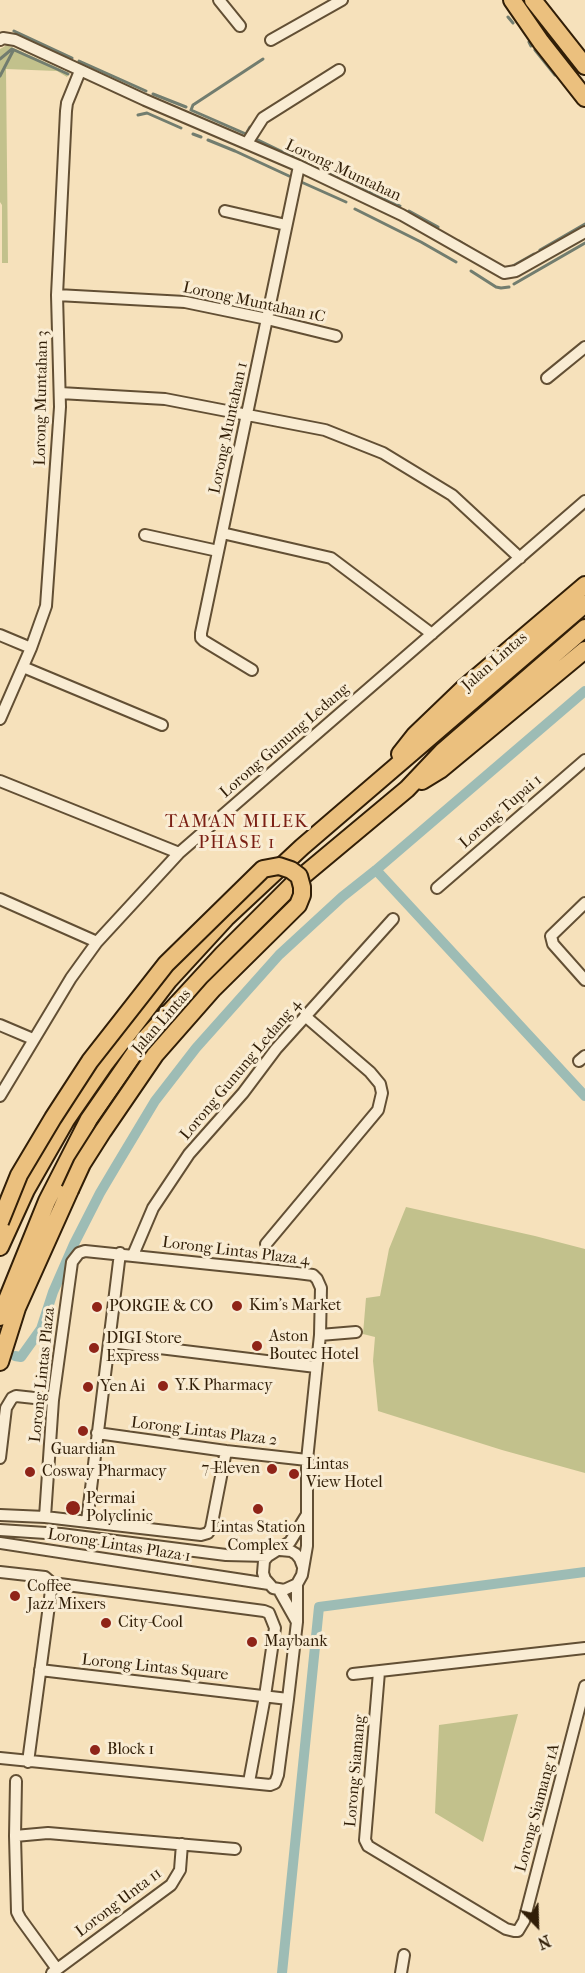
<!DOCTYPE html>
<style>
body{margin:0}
#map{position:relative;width:585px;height:1973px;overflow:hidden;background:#f6e1bb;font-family:"IM FELL French Canon",serif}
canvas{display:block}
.north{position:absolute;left:507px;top:1895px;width:60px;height:60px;-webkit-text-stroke:4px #f9ecd3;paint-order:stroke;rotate:157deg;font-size:16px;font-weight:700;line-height:24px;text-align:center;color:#311e07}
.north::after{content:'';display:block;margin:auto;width:21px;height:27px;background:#311e07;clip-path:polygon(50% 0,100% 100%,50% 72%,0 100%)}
</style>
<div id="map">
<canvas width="585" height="1973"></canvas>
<div class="north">N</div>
</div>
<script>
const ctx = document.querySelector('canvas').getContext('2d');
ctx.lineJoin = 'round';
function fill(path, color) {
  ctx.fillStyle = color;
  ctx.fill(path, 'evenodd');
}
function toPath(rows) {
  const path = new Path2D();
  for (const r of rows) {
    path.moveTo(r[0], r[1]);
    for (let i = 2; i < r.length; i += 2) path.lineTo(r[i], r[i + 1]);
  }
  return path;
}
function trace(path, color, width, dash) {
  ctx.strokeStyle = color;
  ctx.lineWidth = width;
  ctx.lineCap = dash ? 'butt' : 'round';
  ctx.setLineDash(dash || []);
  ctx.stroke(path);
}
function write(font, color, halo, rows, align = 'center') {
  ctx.font = font + ' "IM FELL French Canon",serif';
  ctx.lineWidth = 6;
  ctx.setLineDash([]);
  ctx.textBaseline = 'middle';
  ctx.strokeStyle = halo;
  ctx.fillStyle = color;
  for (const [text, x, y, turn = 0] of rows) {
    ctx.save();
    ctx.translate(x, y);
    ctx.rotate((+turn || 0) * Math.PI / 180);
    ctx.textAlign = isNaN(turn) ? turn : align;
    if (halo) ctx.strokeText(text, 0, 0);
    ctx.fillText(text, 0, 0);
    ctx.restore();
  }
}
const green = toPath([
 [7,45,69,73,67,77,57,71,6,69,8,263,2,263,2,205,0,202,0,49],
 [406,1207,535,1236,585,1249,585,1473,502,1450,378,1411,373,1361,375,1337,363,1334,366,1298,380,1296,389,1249],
 [518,1714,483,1842,435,1813,439,1725]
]);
const stream = toPath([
 [508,17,513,23],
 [14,31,72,58],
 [529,42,531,46],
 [535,50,555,75],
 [0,59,12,49,68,74],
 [79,61,146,91],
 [0,76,13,51],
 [153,94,186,107],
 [138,115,147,113,181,128],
 [250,127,246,134,191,110,193,105,263,59],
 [193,134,201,137],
 [208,140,235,151,289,176],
 [258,140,318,169],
 [330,174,340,179],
 [299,181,346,202],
 [347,182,400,206],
 [355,209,421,242,456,262],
 [409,211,438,227],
 [459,241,473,250],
 [540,250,585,224],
 [511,267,534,254],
 [471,271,496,287,501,288,509,287],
 [514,284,585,243]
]);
const canal = toPath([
 [376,870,585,1096],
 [15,1356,21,1357,41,1329,53,1292,74,1244,100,1193,116,1166,155,1101,196,1048,279,955,342,897,376,870,585,691],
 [282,1973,319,1607,585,1572]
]);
const minor = toPath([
 [219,0,240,26],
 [0,40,3,38,15,40,145,100,299,166,402,215,504,273,516,271,585,232],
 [271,40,342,0],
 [247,143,263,118,339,70],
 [225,211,286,225],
 [57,295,185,302,267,319,336,336],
 [547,378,585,347],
 [60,393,165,399,325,430,383,453,452,495,520,558],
 [222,533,331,558,432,634],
 [145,535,218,551],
 [0,635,31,648],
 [23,667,162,725],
 [252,670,204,641,201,638,201,633,299,166],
 [0,719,31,648,46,606,60,407,57,295,66,111,67,103,80,71],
 [0,781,179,853],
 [437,888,585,760],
 [0,899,97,942],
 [585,903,551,936,553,944,585,980],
 [0,1025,33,1039],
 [579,1061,585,1056],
 [0,1096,71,978,97,942,179,853,585,501],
 [266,1244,378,1110,382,1093,380,1084,370,1072,305,1016],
 [133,1255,153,1208,189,1154,243,1093,276,1049,393,919],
 [320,1335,356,1332],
 [110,1342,316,1367],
 [97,1433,226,1451,307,1460],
 [0,1458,6,1408,12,1398,16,1396,53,1400],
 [0,1515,45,1517,201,1535,208,1533,211,1528,226,1451],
 [45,1517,53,1400,72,1262,79,1253,85,1251,297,1273,313,1275,317,1279,321,1288,320,1335,307,1460,307,1546,302,1575,297,1584,284,1590,273,1588,265,1579,263,1573,264,1561,268,1556,290,1542,306,1516],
 [87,1521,120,1253],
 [0,1530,61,1534,226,1555,268,1556],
 [0,1543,269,1584],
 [280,1550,291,1551,296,1554,300,1559,303,1567],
 [0,1572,45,1577,52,1583],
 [52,1583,264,1611,269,1613,275,1628,265,1696,249,1782],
 [279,1590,297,1622],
 [40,1670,288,1699],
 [379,1672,365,1840,368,1846,506,1929,514,1931,518,1931,524,1921,585,1686],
 [353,1674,585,1648],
 [0,1758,270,1785,275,1783,278,1775,288,1699,297,1622,297,1584],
 [28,1762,52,1583],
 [16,1781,15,1836,17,1912,20,1918,57,1969],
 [15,1836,48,1833,235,1849],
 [52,1973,171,1885,180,1870,182,1844],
 [401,1973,404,1955]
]);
const primary = toPath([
 [512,0,541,42,585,98],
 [533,0,585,66]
]);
const trunk = toPath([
 [400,754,415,735,465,687,585,585],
 [422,781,440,770,585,650],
 [0,1247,26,1190,66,1120,104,1065,169,980,226,918,302,847,585,604],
 [0,1317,47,1201,89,1119,143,1041,223,954,292,885,407,789,443,751,585,628],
 [0,1362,17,1308,70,1190]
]);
const trunkBridge = toPath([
 [0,1222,19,1175,53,1118,90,1061,166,964,263,869,279,866,291,870,299,876,302,887,302,895,298,905,213,989,155,1055,103,1131,82,1164,70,1190]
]);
const markers = [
 [237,1306,6,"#8f2418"],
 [97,1307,6,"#8f2418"],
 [257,1346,6,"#8f2418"],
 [94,1348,6,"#8f2418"],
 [163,1386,6,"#8f2418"],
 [88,1387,6,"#8f2418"],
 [83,1431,6,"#8f2418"],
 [272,1469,6,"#8f2418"],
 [30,1472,6,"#8f2418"],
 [294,1474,6,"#8f2418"],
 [73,1508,8,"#8f2418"],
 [258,1509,6,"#8f2418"],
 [15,1596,6,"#8f2418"],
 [106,1623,6,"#8f2418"],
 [252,1642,6,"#8f2418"],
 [95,1750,6,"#8f2418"]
];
const streetNames = [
 ["Lorong Muntahan",343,171,25],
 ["Lorong Muntahan 1C",254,303,12],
 ["Lorong Muntahan 3",42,398,-89],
 ["Lorong Muntahan 1",229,428,-78],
 ["Jalan Lintas",495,662,-41],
 ["Lorong Gunung Ledang",285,741,-41],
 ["Lorong Tupai 1",501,812,-41],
 ["Jalan Lintas",162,1022,-49],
 ["Lorong Gunung Ledang 4",241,1070,-50],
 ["Lorong Lintas Plaza 4",236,1252,7],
 ["Lorong Lintas Plaza",43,1375,-84],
 ["Lorong Lintas Plaza 2",204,1432,7],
 ["Lorong Lintas Plaza 1",119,1546,9],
 ["Lorong Lintas Square",155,1668,6],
 ["Lorong Siamang",356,1771,-85],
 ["Lorong Siamang 1A",538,1808,-75],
 ["Lorong Unta 11",119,1903,-37]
];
const poiNames = [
 ["Kim's Market",249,1306],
 ["PORGIE & CO",109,1307],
 ["Aston",269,1337],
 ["Boutec Hotel",269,1355],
 ["DIGI Store",106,1339],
 ["Express",106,1357],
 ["Y.K Pharmacy",175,1386],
 ["Yen Ai",100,1387],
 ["Guardian",83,1450,"center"],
 ["Lintas",306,1465],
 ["View Hotel",306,1483],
 ["7-Eleven",260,1469,"right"],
 ["Cosway Pharmacy",42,1472],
 ["Permai",86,1499],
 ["Polyclinic",86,1517],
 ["Lintas Station",258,1528,"center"],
 ["Complex",258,1546,"center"],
 ["Coffee",27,1587],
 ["Jazz Mixers",27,1605],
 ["City-Cool",118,1623],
 ["Maybank",264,1642],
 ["Block 1",107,1750]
];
const neighbourhoodNames = [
 ["TAMAN MILEK",237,823],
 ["PHASE 1",237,844]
];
fill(green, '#c2c18c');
trace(stream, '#727d6f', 3);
trace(canal, '#9dbcb5', 10);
trace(minor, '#624f34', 14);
trace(primary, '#311e07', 20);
trace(trunk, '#311e07', 20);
trace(minor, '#f9ecd3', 10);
trace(primary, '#ebc07e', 16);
trace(trunk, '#ebc07e', 16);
trace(trunkBridge, '#311e07', 20, []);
trace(trunkBridge, '#ebc07e', 16);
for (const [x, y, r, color] of markers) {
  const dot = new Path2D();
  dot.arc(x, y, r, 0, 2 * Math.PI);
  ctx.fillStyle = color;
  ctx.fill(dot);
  trace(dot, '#f9ecd3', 2);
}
write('16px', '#311e07', '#f9ecd3', streetNames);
write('16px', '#311e07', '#f9ecd3', poiNames, 'left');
ctx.letterSpacing = '1.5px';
write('18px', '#7a1f14', '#f9ecd3', neighbourhoodNames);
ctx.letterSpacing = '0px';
</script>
